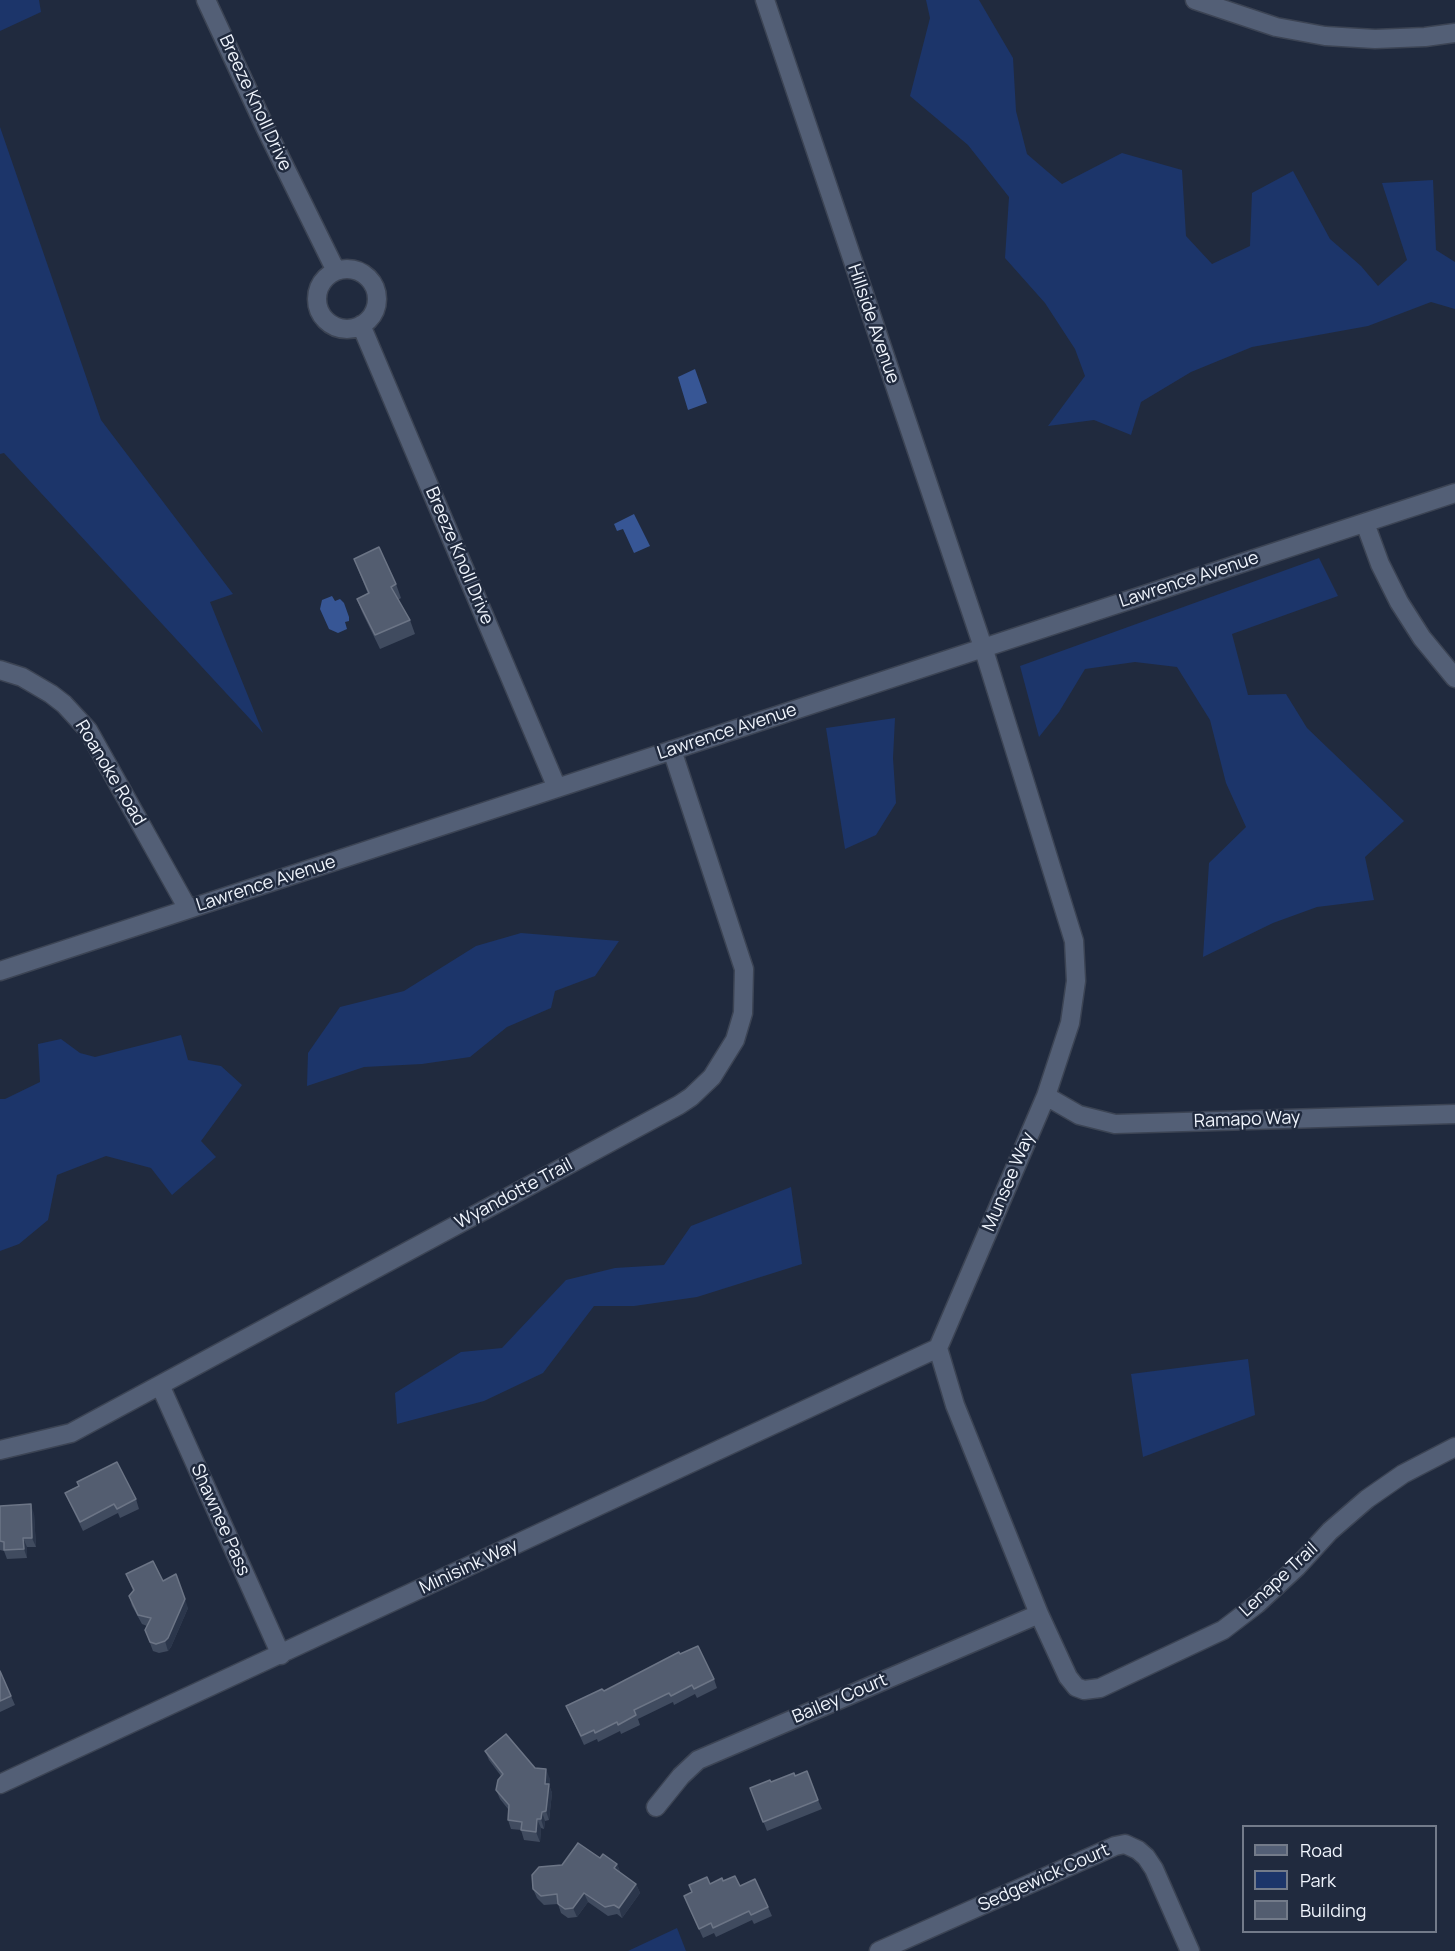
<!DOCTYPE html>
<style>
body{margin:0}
#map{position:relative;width:1455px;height:1951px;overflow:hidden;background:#202a3e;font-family:Manrope,sans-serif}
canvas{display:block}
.legend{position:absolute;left:1242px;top:1825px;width:195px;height:108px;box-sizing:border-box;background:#202a3e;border:2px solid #737b8a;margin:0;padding:8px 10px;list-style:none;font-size:18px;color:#f0f5fd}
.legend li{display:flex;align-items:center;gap:12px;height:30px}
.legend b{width:30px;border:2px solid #737b8a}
</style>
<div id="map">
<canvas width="1455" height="1951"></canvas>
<ul class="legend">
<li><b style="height:8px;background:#535f76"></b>Road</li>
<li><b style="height:16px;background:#1c356a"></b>Park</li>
<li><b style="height:16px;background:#535d70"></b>Building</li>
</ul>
</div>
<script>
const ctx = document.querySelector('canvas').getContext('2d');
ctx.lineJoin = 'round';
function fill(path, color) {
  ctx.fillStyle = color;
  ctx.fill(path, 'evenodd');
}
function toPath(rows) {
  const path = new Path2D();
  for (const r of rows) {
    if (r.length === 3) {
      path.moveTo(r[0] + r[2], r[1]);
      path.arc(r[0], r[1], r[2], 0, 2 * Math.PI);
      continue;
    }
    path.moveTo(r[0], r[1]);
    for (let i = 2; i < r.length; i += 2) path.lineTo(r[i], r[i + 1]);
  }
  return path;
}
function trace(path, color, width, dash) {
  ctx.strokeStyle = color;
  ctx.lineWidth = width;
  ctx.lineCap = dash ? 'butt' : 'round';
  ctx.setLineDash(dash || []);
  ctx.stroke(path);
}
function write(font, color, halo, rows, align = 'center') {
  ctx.font = font + ' Manrope,sans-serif';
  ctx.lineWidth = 5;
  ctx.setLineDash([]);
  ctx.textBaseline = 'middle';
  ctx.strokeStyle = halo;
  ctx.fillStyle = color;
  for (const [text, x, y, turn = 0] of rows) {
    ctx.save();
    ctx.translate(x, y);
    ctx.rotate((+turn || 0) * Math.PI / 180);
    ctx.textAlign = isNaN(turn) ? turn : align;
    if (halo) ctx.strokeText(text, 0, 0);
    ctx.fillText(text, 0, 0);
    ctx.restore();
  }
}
const green = toPath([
 [0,0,39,0,41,12,0,31],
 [926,0,979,0,1013,58,1016,111,1027,154,1062,184,1122,153,1182,170,1186,236,1212,264,1250,246,1252,193,1293,171,1330,239,1361,266,1378,286,1407,260,1382,183,1433,180,1436,250,1455,262,1455,309,1431,302,1368,326,1252,347,1191,372,1141,402,1131,435,1094,420,1048,426,1085,376,1075,349,1045,303,1005,258,1009,197,968,145,910,96,930,18],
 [0,127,101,420,233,594,210,602,263,733,4,453,0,454],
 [1319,558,1338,596,1232,634,1248,695,1286,694,1307,728,1404,821,1365,857,1374,900,1317,907,1273,923,1203,957,1209,863,1246,827,1226,783,1210,720,1177,667,1135,662,1085,669,1059,712,1039,737,1020,666],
 [895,718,893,758,896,803,876,835,845,849,826,728],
 [521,933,619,941,595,976,555,991,551,1008,507,1027,470,1057,422,1064,364,1067,307,1086,308,1053,340,1007,404,991,476,946],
 [181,1035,188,1060,221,1066,242,1085,201,1141,216,1157,172,1195,151,1168,106,1156,57,1175,48,1220,19,1244,0,1251,0,1099,5,1099,40,1082,38,1044,61,1039,80,1053,95,1057],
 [791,1187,802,1264,697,1297,634,1306,594,1306,543,1373,484,1401,397,1424,395,1393,461,1352,502,1348,566,1280,615,1268,664,1265,691,1226],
 [1248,1359,1255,1415,1143,1457,1131,1374],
 [677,1928,686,1951,628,1951]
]);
const water = toPath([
 [695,369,707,403,688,410,678,377],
 [634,514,650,546,634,553,623,529,617,531,614,524],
 [332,596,335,601,340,599,344,603,349,617,349,621,345,622,347,629,338,633,329,629,320,609,322,600]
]);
const minor = toPath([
 [206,0,265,127,336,271],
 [765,0,983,647,1074,941,1076,981,1070,1023,1046,1096,938,1348,955,1405,1039,1614,1068,1677,1076,1687,1084,1690,1100,1688,1223,1630,1257,1604,1297,1567,1330,1531,1367,1499,1403,1474,1455,1447],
 [1195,0,1276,27,1325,36,1375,39,1425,37,1455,33],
 [347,299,30],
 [361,325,557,788],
 [1365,523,1380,564,1399,602,1422,638,1455,678],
 [0,670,22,677,51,694,64,704,88,730,188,909],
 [0,971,1455,493],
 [1046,1096,1079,1115,1115,1124,1455,1114],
 [160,1385,281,1655],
 [0,1450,71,1433,679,1105,691,1097,712,1077,735,1040,743,1013,744,969,672,750],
 [0,1784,938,1348],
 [656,1807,681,1776,698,1760,1039,1614],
 [879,1951,1115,1846,1125,1844,1138,1850,1146,1857,1154,1869,1190,1951]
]);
const wall = toPath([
 [354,559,396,584,401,598,398,600,410,620,415,634,380,649,362,612,357,599,368,594],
 [65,1493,136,1499,139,1509,120,1518,118,1513,83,1531,69,1502],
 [0,1506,34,1514,36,1547,27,1547,27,1558,7,1559,4,1551,0,1550],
 [126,1574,163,1581,188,1608,171,1647,168,1651,159,1653,153,1651,145,1630,147,1626,142,1624,132,1606,129,1596,133,1591],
 [680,1654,714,1679,717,1688,697,1698,695,1694,674,1705,673,1702,638,1719,640,1725,621,1734,620,1731,598,1742,597,1739,584,1745,566,1706,604,1691],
 [0,1671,15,1705,0,1712],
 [485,1751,535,1768,550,1779,549,1785,552,1793,549,1820,545,1821,544,1829,541,1828,540,1842,524,1840,521,1830,511,1829,508,1820,508,1809,500,1799,496,1790,501,1776,489,1760],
 [795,1776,818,1800,822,1809,767,1831,750,1788],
 [600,1858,617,1864,620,1872,636,1884,640,1893,622,1918,617,1914,608,1916,588,1902,577,1917,568,1918,561,1913,558,1904,544,1905,537,1898,533,1889],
 [723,1881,740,1886,768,1907,772,1916,754,1924,752,1920,716,1937,714,1933,703,1938,684,1896,692,1892,689,1885,710,1884]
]);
const shadedWall = toPath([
 [31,1504,34,1514,36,1547,32,1538],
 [23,1538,27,1547,27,1558,24,1549],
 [185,1599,188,1608,171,1647,168,1651,165,1641],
 [546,1769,550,1779,549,1785,552,1793,549,1820,546,1811,545,1784],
 [542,1812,545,1821,544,1829,541,1819],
 [537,1819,541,1828,540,1842,536,1832],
 [617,1864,620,1873,614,1868],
 [636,1884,640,1893,622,1918,619,1908],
 [584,1893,588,1902,577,1917,573,1908]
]);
const building = toPath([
 [379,547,396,584,391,587,410,620,375,635,357,599,369,593,354,559,379,547],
 [117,1462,136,1499,117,1509,114,1504,80,1522,65,1493,79,1486,77,1482,117,1462],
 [31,1504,32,1538,23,1538,24,1549,4,1550,4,1542,0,1541,0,1506,31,1504],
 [153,1561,163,1581,176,1574,185,1599,168,1638,165,1641,156,1644,150,1642,145,1630,151,1618,138,1615,129,1596,134,1590,126,1574,153,1561],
 [698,1646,714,1679,694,1689,692,1685,671,1696,669,1693,634,1710,636,1715,618,1725,617,1722,595,1733,594,1730,581,1736,566,1706,602,1689,604,1691,679,1652,680,1654,698,1646],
 [0,1671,11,1696,0,1701,0,1671],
 [506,1734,535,1768,546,1769,545,1784,549,1784,546,1811,542,1812,541,1819,537,1819,536,1832,521,1830,522,1822,508,1820,509,1805,496,1790,498,1780,503,1774,485,1751,506,1734],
 [807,1771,818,1800,763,1822,750,1788,770,1780,771,1782,794,1773,795,1776,807,1771],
 [578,1843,600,1858,603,1854,617,1864,614,1868,636,1884,619,1908,614,1905,605,1907,584,1893,573,1908,565,1909,558,1904,557,1894,541,1896,533,1889,532,1875,539,1867,562,1865,578,1843],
 [735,1876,740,1886,755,1879,768,1907,751,1915,749,1911,713,1928,711,1923,699,1929,684,1896,692,1892,689,1885,707,1877,710,1884,722,1878,723,1881,735,1876]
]);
const streetNames = [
 ["Breeze Knoll Drive",255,103,65],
 ["Hillside Avenue",873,324,71],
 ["Breeze Knoll Drive",459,556,67],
 ["Lawrence Avenue",1189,580,-18],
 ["Lawrence Avenue",727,732,-18],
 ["Roanoke Road",110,773,59],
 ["Lawrence Avenue",266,884,-18],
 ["Ramapo Way",1247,1120,-2],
 ["Munsee Way",1009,1182,-67],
 ["Wyandotte Trail",514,1194,-28],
 ["Shawnee Pass",220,1520,66],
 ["Minisink Way",469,1567,-25],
 ["Lenape Trail",1279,1580,-43],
 ["Bailey Court",840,1699,-23],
 ["Sedgewick Court",1044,1878,-24]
];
fill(green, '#1c356a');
fill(water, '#375695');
trace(minor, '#3c4454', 21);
trace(minor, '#535f76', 18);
fill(wall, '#404b5f');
fill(shadedWall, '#2b364b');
fill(building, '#535d70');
trace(building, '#6c7586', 1.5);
write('18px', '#f0f5fd', '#202a3e', streetNames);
</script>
